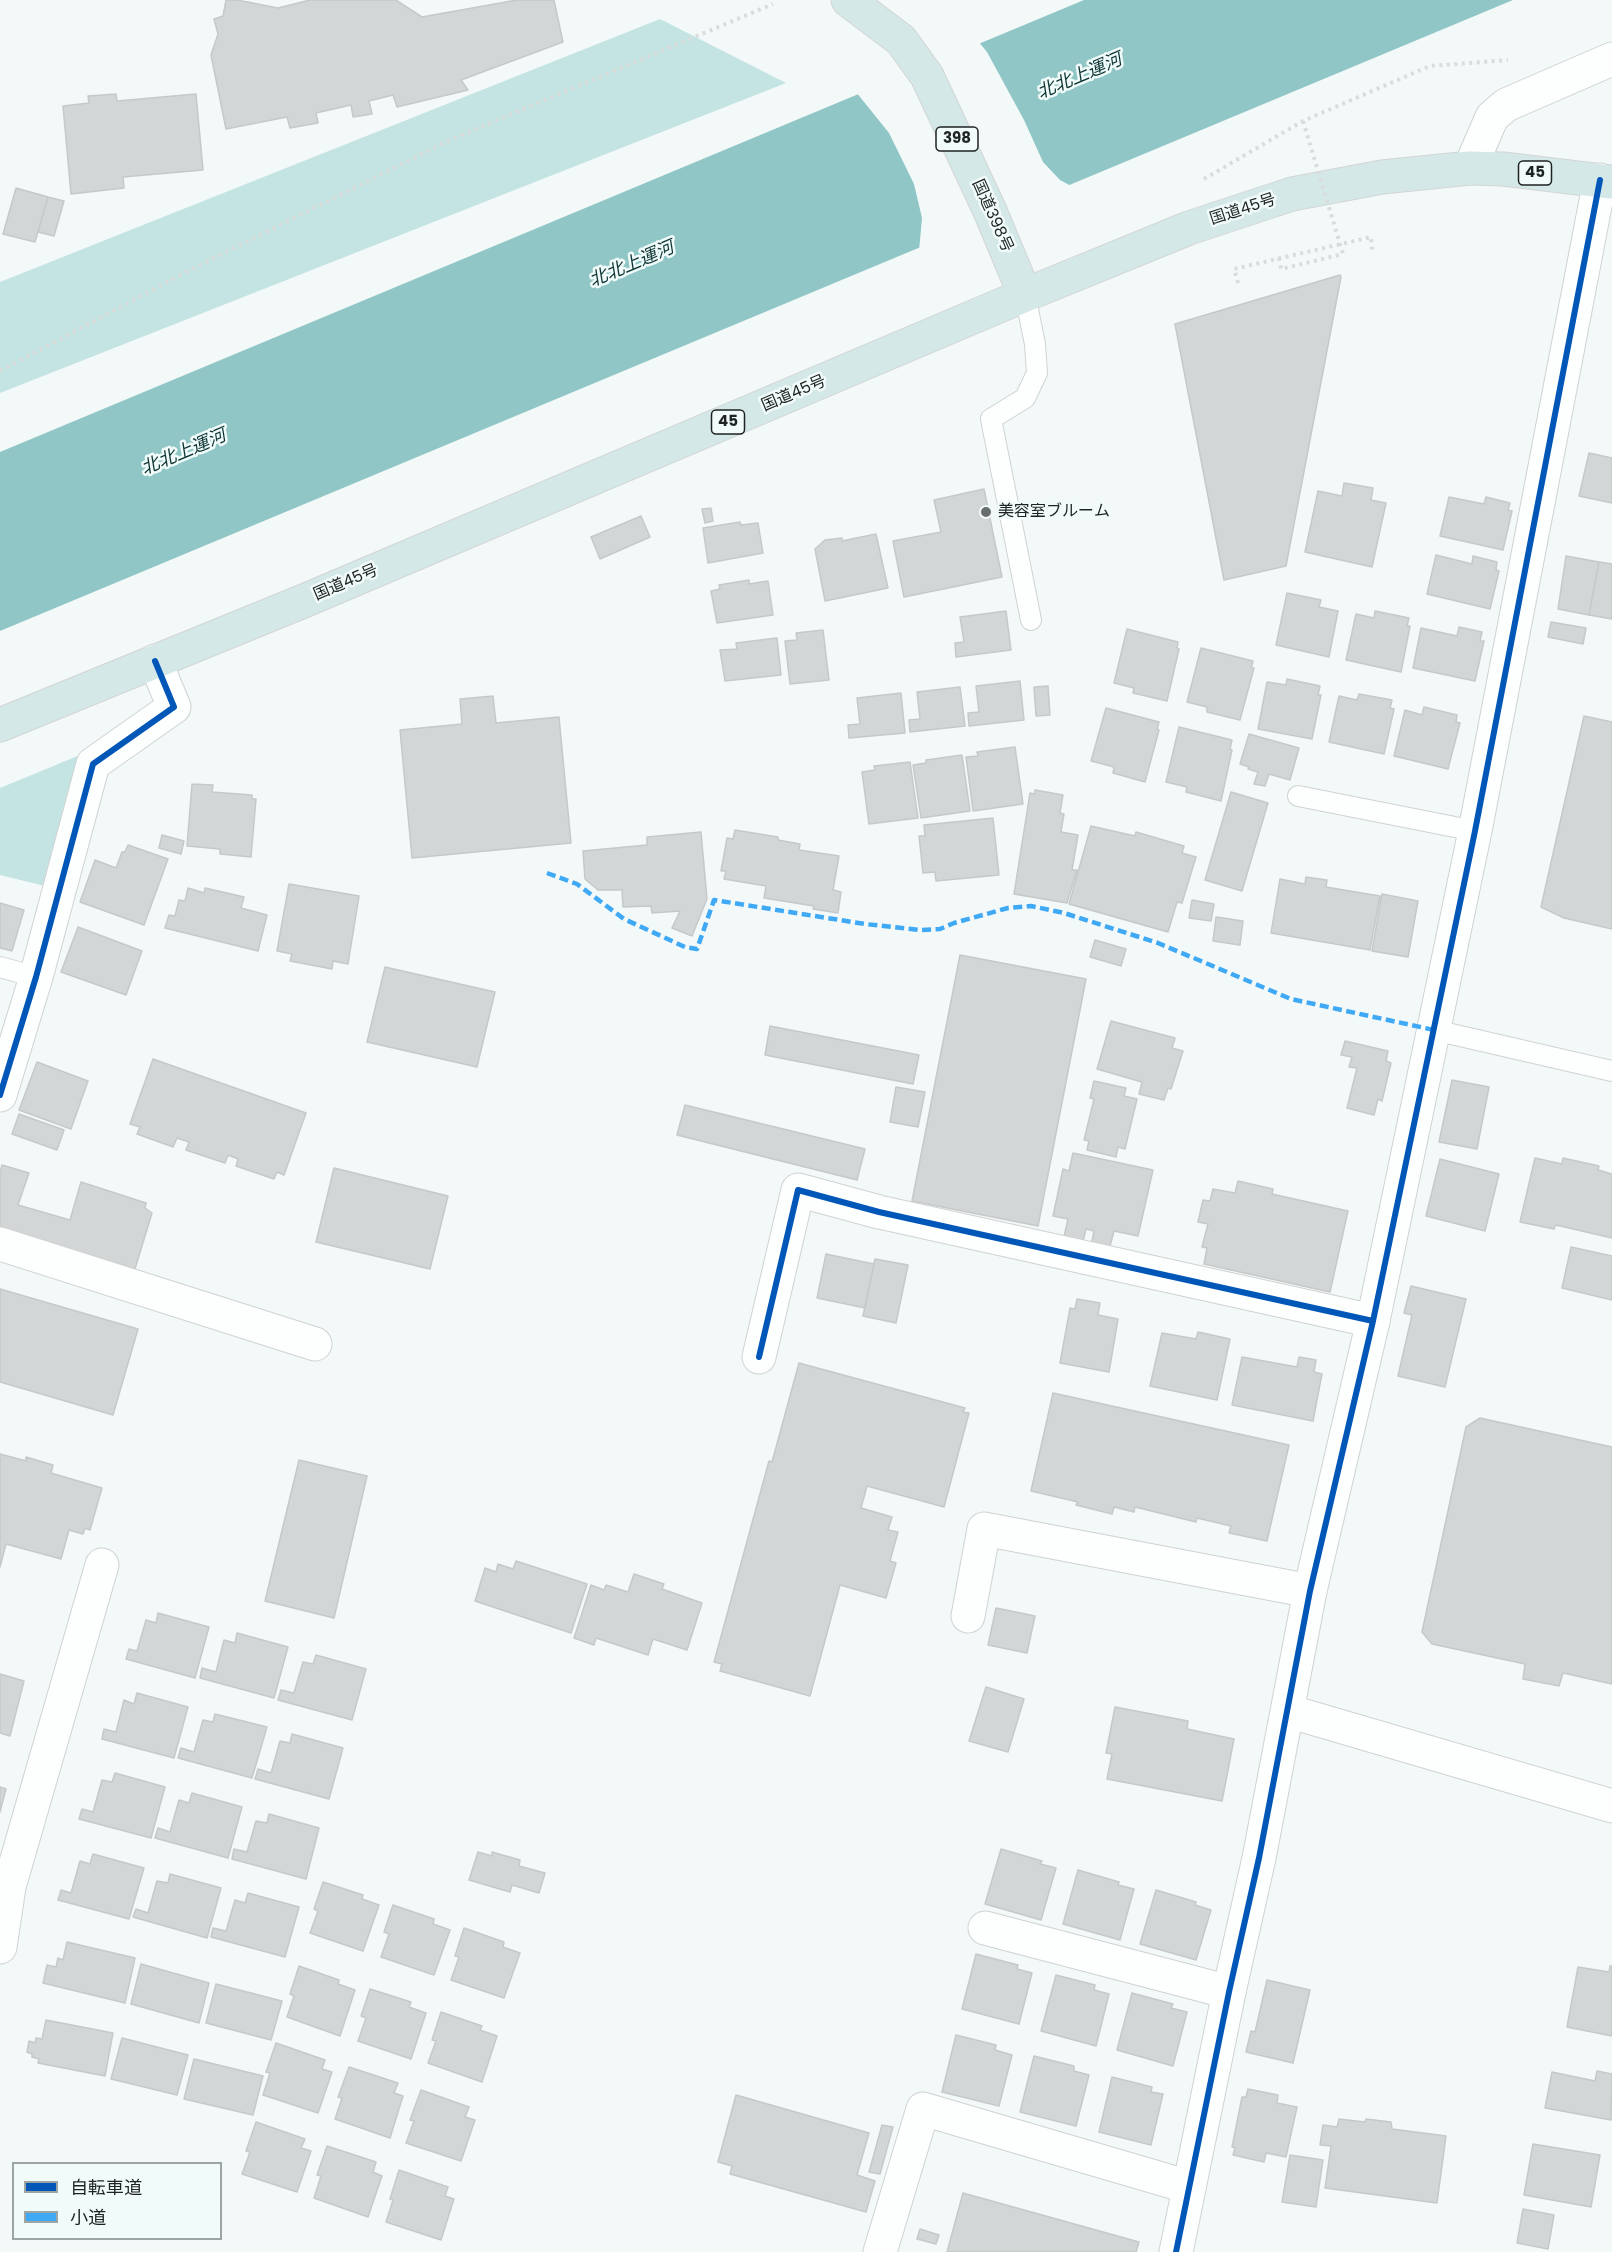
<!DOCTYPE html>
<meta charset="utf-8">
<style>
body{margin:0}
#map{position:relative;width:1612px;height:2252px;overflow:hidden;background:#f3f8f8;font-family:Poppins,"Noto Sans JP",sans-serif}
canvas{display:block}
.legend{position:absolute;left:12px;top:2162px;width:210px;height:78px;box-sizing:border-box;background:#f0fbfa;border:2px solid #9ca4a4;margin:0;padding:8px 10px;list-style:none;font-size:18px;color:#1f2222}
.legend li{display:flex;align-items:center;gap:12px;height:30px}
.legend b{width:30px;border:2px solid #9ca4a4}
</style>
<div id="map">
<canvas width="1612" height="2252"></canvas>
<ul class="legend">
<li><b style="height:8px;background:#0057b8"></b>自転車道</li>
<li><b style="height:8px;background:#3fa9f5"></b>小道</li>
</ul>
</div>
<script>
const ctx = document.querySelector('canvas').getContext('2d');
ctx.lineJoin = 'round';
function fill(path, color) {
  ctx.fillStyle = color;
  ctx.fill(path, 'evenodd');
}
function toPath(rows) {
  const path = new Path2D();
  for (const r of rows) {
    path.moveTo(r[0], r[1]);
    for (let i = 2; i < r.length; i += 2) path.lineTo(r[i], r[i + 1]);
  }
  return path;
}
function trace(path, color, width, dash) {
  ctx.strokeStyle = color;
  ctx.lineWidth = width;
  ctx.lineCap = dash ? 'butt' : 'round';
  ctx.setLineDash(dash || []);
  ctx.stroke(path);
}
function write(font, color, halo, rows, align = 'center') {
  ctx.font = font + ' Poppins,"Noto Sans JP",sans-serif';
  ctx.lineWidth = 5;
  ctx.setLineDash([]);
  ctx.textBaseline = 'middle';
  ctx.strokeStyle = halo;
  ctx.fillStyle = color;
  for (const [text, x, y, turn = 0] of rows) {
    ctx.save();
    ctx.translate(x, y);
    ctx.rotate((+turn || 0) * Math.PI / 180);
    ctx.textAlign = isNaN(turn) ? turn : align;
    if (halo) ctx.strokeText(text, 0, 0);
    ctx.fillText(text, 0, 0);
    ctx.restore();
  }
}
const green = toPath([
 [660,19,786,83,0,393,0,282],
 [80,755,45,886,0,875,0,788]
]);
const water = toPath([
 [1084,0,1513,0,0,631,0,452]
]);
const pier = toPath([
 [978,41,987,52,1024,120,1043,162,1060,180,1073,187,919,251,922,218,914,184,889,133,856,92]
]);
const building = toPath([
 [226,0,237,0,278,8,310,0,396,0,422,17,517,0,554,0,563,42,461,80,468,90,397,107,393,95,369,101,372,114,353,117,351,105,316,113,318,123,290,128,287,117,226,129,211,55,218,34,214,19,223,16,226,0],
 [116,94,117,101,196,94,203,170,123,177,124,188,71,194,63,106,89,103,88,96,116,94],
 [16,188,48,197,35,242,3,234,16,188],
 [48,197,64,201,54,236,38,232,48,197],
 [1340,275,1341,277,1286,566,1224,580,1175,324,1340,275],
 [1589,453,1612,458,1612,503,1579,496,1589,453],
 [1344,483,1373,488,1371,500,1386,503,1372,567,1305,552,1318,491,1342,496,1344,483],
 [984,489,1002,577,904,597,893,541,941,532,934,500,984,489],
 [1449,497,1484,504,1486,497,1510,503,1508,510,1512,511,1503,550,1440,536,1449,497],
 [711,508,713,521,705,523,702,509,711,508],
 [641,516,650,537,600,559,591,537,641,516],
 [740,522,741,525,758,523,763,553,708,563,703,528,740,522],
 [876,534,888,588,825,601,815,549,825,540,842,538,842,541,876,534],
 [1436,555,1472,564,1473,556,1497,562,1496,570,1499,571,1490,609,1427,594,1436,555],
 [1566,556,1599,562,1589,615,1558,609,1566,556],
 [1599,562,1612,564,1612,619,1589,615,1599,562],
 [749,580,749,584,768,581,773,615,717,623,711,591,720,589,719,585,749,580],
 [1287,593,1321,600,1319,607,1338,611,1329,657,1276,645,1287,593],
 [1006,611,1011,650,956,657,955,643,964,642,960,617,1006,611],
 [1375,611,1409,618,1407,626,1410,626,1401,672,1346,660,1356,614,1374,618,1375,611],
 [1551,622,1586,628,1583,644,1548,637,1551,622],
 [1459,627,1482,632,1480,641,1484,641,1475,681,1413,668,1421,628,1457,636,1459,627],
 [1127,629,1178,642,1177,648,1179,649,1167,701,1133,693,1134,688,1114,683,1127,629],
 [823,630,829,680,790,684,785,641,797,640,796,633,823,630],
 [777,638,781,675,725,681,720,650,737,649,736,643,777,638],
 [1201,648,1253,661,1251,668,1254,668,1240,720,1207,712,1207,707,1187,702,1201,648],
 [1287,679,1320,686,1318,695,1321,695,1312,739,1258,729,1267,682,1286,685,1287,679],
 [1020,681,1024,720,969,726,968,713,979,712,976,686,1020,681],
 [1048,686,1050,715,1036,716,1034,687,1048,686],
 [960,687,965,726,910,732,909,720,920,719,917,692,960,687],
 [901,693,905,733,849,738,848,725,860,724,857,698,901,693],
 [1359,694,1392,700,1390,708,1394,709,1384,754,1329,742,1339,696,1357,700,1359,694],
 [493,696,496,723,559,717,571,843,412,858,400,730,462,724,460,699,493,696],
 [1424,707,1457,715,1456,722,1460,723,1448,769,1394,756,1405,710,1422,715,1424,707],
 [1106,708,1159,722,1157,729,1159,730,1145,782,1113,773,1114,767,1091,761,1106,708],
 [1584,716,1612,722,1612,929,1564,918,1541,907,1584,716],
 [1179,727,1232,740,1230,749,1232,750,1221,801,1186,792,1187,787,1166,782,1179,727],
 [1249,734,1299,748,1290,780,1269,774,1265,786,1254,784,1258,772,1248,769,1249,767,1240,764,1249,734],
 [1015,747,1023,804,973,811,966,757,978,756,977,752,1015,747],
 [962,755,970,811,921,818,913,765,926,763,926,760,962,755],
 [910,762,918,818,869,824,862,772,875,770,874,766,910,762],
 [192,784,213,785,212,792,252,795,252,799,256,799,251,857,220,854,220,849,187,846,192,784],
 [1035,790,1063,795,1060,813,1064,814,1061,832,1078,835,1072,870,1077,870,1067,903,1014,894,1030,793,1035,794,1035,790],
 [1231,792,1268,803,1242,891,1205,880,1231,792],
 [993,818,999,875,936,881,935,872,923,873,919,836,925,836,924,825,993,818],
 [1091,826,1135,836,1136,832,1184,846,1182,853,1196,857,1182,903,1177,902,1168,932,1069,904,1091,826],
 [735,830,778,837,778,840,800,844,799,850,839,856,833,890,841,892,838,913,813,909,814,906,764,898,766,886,724,879,726,871,721,871,727,838,733,839,735,830],
 [701,832,707,899,692,936,672,928,680,911,652,913,651,906,623,907,622,890,598,890,585,879,583,851,647,845,647,837,701,832],
 [162,835,184,841,181,854,159,848,162,835],
 [128,845,168,859,144,925,80,902,95,860,116,868,122,852,125,852,128,845],
 [1306,877,1327,880,1326,887,1380,896,1370,950,1271,933,1280,879,1305,884,1306,877],
 [289,884,359,896,348,964,333,961,332,969,290,961,292,954,277,951,289,884],
 [188,888,204,893,205,888,244,897,241,908,267,915,258,951,165,928,169,915,175,916,179,900,185,901,188,888],
 [1382,894,1418,901,1408,957,1372,951,1382,894],
 [1192,900,1214,904,1211,921,1189,918,1192,900],
 [0,903,24,910,12,951,0,948,0,903],
 [1216,917,1243,921,1240,945,1213,941,1216,917],
 [78,927,142,951,126,995,61,972,78,927],
 [1095,940,1126,949,1121,966,1090,957,1095,940],
 [960,955,1086,979,1038,1226,912,1201,960,955],
 [385,967,495,992,477,1067,367,1042,385,967],
 [1111,1021,1175,1038,1172,1048,1183,1051,1171,1089,1168,1088,1164,1100,1139,1094,1142,1082,1097,1069,1111,1021],
 [770,1026,919,1055,913,1084,765,1055,770,1026],
 [1345,1041,1388,1051,1386,1061,1391,1063,1382,1101,1378,1099,1374,1115,1347,1108,1357,1068,1349,1067,1352,1057,1341,1055,1345,1041],
 [153,1059,306,1113,284,1175,277,1172,274,1179,236,1166,238,1159,228,1155,225,1163,186,1150,189,1142,177,1138,173,1147,137,1134,140,1127,130,1124,153,1059],
 [37,1062,88,1081,71,1129,19,1110,37,1062],
 [1452,1080,1489,1087,1477,1149,1439,1142,1452,1080],
 [1094,1081,1126,1088,1124,1096,1137,1099,1125,1149,1118,1147,1116,1157,1087,1150,1089,1141,1084,1140,1094,1099,1090,1098,1094,1081],
 [896,1087,925,1092,918,1127,890,1122,896,1087],
 [685,1105,865,1149,857,1180,677,1135,685,1105],
 [19,1114,64,1130,57,1150,12,1134,19,1114],
 [1073,1153,1153,1170,1138,1236,1114,1231,1109,1250,1091,1246,1094,1231,1086,1229,1082,1245,1063,1241,1068,1219,1053,1216,1063,1169,1069,1171,1073,1153],
 [1535,1158,1562,1164,1563,1158,1599,1166,1598,1170,1612,1174,1612,1238,1556,1225,1554,1229,1520,1222,1535,1158],
 [1440,1159,1499,1174,1485,1231,1426,1216,1440,1159],
 [2,1165,29,1173,18,1205,70,1220,81,1182,146,1203,145,1208,152,1213,135,1269,0,1228,0,1173,2,1165],
 [334,1168,448,1196,430,1269,316,1242,334,1168],
 [1238,1181,1273,1189,1272,1194,1348,1211,1330,1292,1204,1264,1207,1248,1202,1247,1208,1224,1198,1222,1203,1200,1210,1201,1213,1189,1235,1193,1238,1181],
 [1571,1247,1612,1256,1612,1300,1562,1288,1571,1247],
 [826,1254,874,1264,865,1308,817,1298,826,1254],
 [875,1259,908,1265,896,1323,863,1316,875,1259],
 [1411,1286,1466,1299,1445,1387,1398,1376,1412,1315,1404,1313,1411,1286],
 [0,1289,138,1329,113,1415,0,1382,0,1289],
 [1077,1299,1100,1303,1098,1315,1118,1319,1109,1372,1060,1363,1070,1308,1075,1309,1077,1299],
 [1198,1332,1230,1339,1217,1400,1150,1386,1162,1333,1196,1339,1198,1332],
 [1242,1357,1297,1367,1299,1357,1316,1360,1314,1372,1322,1374,1313,1421,1232,1405,1242,1357],
 [799,1363,965,1408,963,1412,969,1413,944,1507,867,1486,861,1508,892,1517,888,1530,898,1532,890,1561,896,1563,886,1598,840,1585,810,1696,720,1671,722,1664,714,1662,769,1461,772,1462,799,1363],
 [1053,1393,1289,1445,1267,1541,1229,1533,1231,1526,1197,1518,1196,1522,1135,1507,1134,1512,1114,1507,1112,1514,1076,1505,1078,1502,1031,1491,1053,1393],
 [1480,1418,1612,1447,1612,1684,1563,1673,1559,1686,1523,1679,1525,1664,1432,1644,1422,1632,1466,1427,1480,1418],
 [0,1454,26,1461,26,1457,53,1465,51,1473,102,1488,90,1530,85,1528,83,1534,69,1530,61,1559,6,1544,0,1567,0,1454],
 [299,1460,367,1476,334,1618,265,1601,299,1460],
 [516,1561,587,1584,571,1633,475,1601,485,1568,496,1572,498,1564,513,1569,516,1561],
 [634,1574,664,1584,662,1589,702,1603,687,1650,653,1639,648,1655,596,1638,594,1645,574,1638,591,1585,604,1590,606,1585,628,1592,634,1574],
 [996,1608,1035,1616,1027,1653,988,1645,996,1608],
 [158,1613,209,1627,195,1678,126,1659,129,1649,137,1651,146,1620,156,1623,158,1613],
 [237,1633,288,1647,274,1698,200,1678,202,1668,216,1672,224,1640,235,1643,237,1633],
 [316,1655,366,1669,352,1720,278,1700,281,1690,294,1693,303,1662,313,1664,316,1655],
 [0,1674,24,1681,10,1736,0,1733,0,1674],
 [986,1687,1024,1699,1008,1752,969,1741,986,1687],
 [137,1693,188,1707,174,1758,102,1739,104,1729,116,1732,124,1700,134,1704,137,1693],
 [1115,1707,1188,1721,1187,1729,1234,1739,1222,1801,1107,1779,1112,1754,1106,1753,1115,1707],
 [215,1714,267,1727,252,1778,178,1758,181,1748,194,1752,203,1720,213,1722,215,1714],
 [292,1734,343,1748,329,1799,255,1779,258,1769,271,1773,280,1741,290,1743,292,1734],
 [115,1773,165,1787,151,1838,79,1819,82,1809,93,1812,102,1780,112,1782,115,1773],
 [0,1787,6,1789,0,1812,0,1787],
 [192,1793,242,1807,228,1858,155,1838,158,1828,170,1832,179,1800,189,1803,192,1793],
 [269,1814,319,1828,306,1879,232,1859,234,1849,247,1852,256,1821,267,1823,269,1814],
 [1001,1849,1042,1861,1040,1864,1056,1868,1041,1920,985,1904,1001,1849],
 [478,1852,492,1856,492,1852,520,1860,519,1866,545,1873,539,1893,512,1885,510,1892,469,1880,478,1852],
 [93,1854,144,1868,129,1919,58,1900,61,1890,71,1893,80,1861,90,1864,93,1854],
 [1078,1870,1119,1882,1118,1885,1134,1889,1120,1940,1063,1924,1078,1870],
 [170,1874,221,1888,207,1938,133,1917,136,1909,148,1913,157,1881,168,1883,170,1874],
 [323,1882,363,1895,362,1899,379,1905,363,1951,310,1933,318,1911,314,1909,323,1882],
 [1156,1890,1196,1902,1195,1905,1211,1910,1196,1960,1140,1944,1156,1890],
 [248,1893,299,1907,285,1957,211,1937,213,1928,226,1931,235,1900,245,1903,248,1893],
 [393,1905,434,1919,433,1924,450,1930,434,1975,381,1957,389,1934,384,1932,393,1905],
 [464,1928,504,1942,503,1947,520,1953,504,1998,451,1980,459,1957,455,1956,464,1928],
 [67,1942,135,1958,125,2003,43,1983,47,1965,56,1967,58,1958,63,1960,67,1942],
 [976,1954,1018,1965,1017,1969,1032,1973,1019,2024,962,2009,976,1954],
 [141,1964,209,1983,199,2023,131,2004,141,1964],
 [299,1966,339,1980,338,1984,355,1990,340,2036,287,2017,294,1996,290,1994,299,1966],
 [1610,1966,1612,1966,1612,2036,1567,2027,1578,1967,1609,1972,1610,1966],
 [1056,1975,1095,1985,1094,1990,1109,1994,1096,2046,1041,2031,1056,1975],
 [1267,1980,1310,1990,1293,2063,1246,2052,1251,2031,1255,2032,1267,1980],
 [216,1984,282,2001,271,2040,206,2023,216,1984],
 [370,1989,411,2002,409,2007,426,2013,411,2059,358,2041,366,2018,361,2016,370,1989],
 [1132,1993,1173,2004,1171,2008,1187,2012,1173,2066,1117,2050,1132,1993],
 [441,2012,482,2026,480,2030,497,2036,482,2082,428,2063,436,2041,432,2040,441,2012],
 [46,2020,113,2033,105,2076,38,2063,39,2059,32,2057,32,2054,27,2052,29,2041,35,2043,36,2038,42,2039,46,2020],
 [956,2035,996,2045,995,2050,1012,2055,999,2106,942,2092,956,2035],
 [122,2038,188,2055,177,2095,111,2079,122,2038],
 [276,2043,325,2060,322,2069,332,2072,318,2113,263,2095,270,2073,266,2072,276,2043],
 [1034,2056,1074,2066,1074,2071,1089,2075,1076,2126,1020,2112,1034,2056],
 [194,2059,263,2076,253,2115,184,2099,194,2059],
 [349,2067,398,2083,394,2093,403,2096,390,2138,335,2119,342,2098,338,2097,349,2067],
 [1597,2071,1612,2074,1611,2120,1545,2108,1552,2072,1595,2081,1597,2071],
 [1112,2077,1152,2087,1151,2092,1163,2094,1151,2145,1099,2132,1112,2077],
 [1248,2089,1278,2095,1277,2103,1297,2107,1286,2157,1266,2153,1264,2162,1233,2155,1235,2148,1232,2147,1242,2097,1246,2097,1248,2089],
 [421,2090,469,2107,465,2117,475,2120,461,2161,406,2143,414,2121,410,2120,421,2090],
 [736,2095,869,2133,857,2175,875,2181,866,2212,730,2174,732,2166,718,2162,736,2095],
 [1339,2119,1365,2122,1366,2119,1391,2122,1392,2129,1446,2136,1437,2203,1325,2188,1331,2146,1320,2145,1323,2125,1337,2127,1339,2119],
 [256,2122,305,2139,301,2148,311,2151,297,2192,242,2174,250,2152,246,2151,256,2122],
 [882,2125,893,2127,880,2174,869,2172,882,2125],
 [1533,2144,1600,2155,1591,2207,1524,2195,1533,2144],
 [327,2146,376,2162,373,2172,382,2176,368,2217,314,2198,321,2176,317,2175,327,2146],
 [1290,2155,1323,2160,1316,2207,1282,2202,1290,2155],
 [399,2170,448,2187,445,2196,454,2199,441,2240,386,2222,393,2200,390,2199,399,2170],
 [963,2193,1139,2242,1136,2252,947,2252,963,2193],
 [1523,2209,1554,2215,1548,2249,1517,2243,1523,2209],
 [920,2229,939,2235,936,2244,917,2239,920,2229]
]);
const path = toPath([
 [1204,179,1303,121,1430,66,1508,60],
 [1279,258,1281,269,1343,254],
 [1238,283,1234,269,1371,237,1372,250],
 [0,371,190,270,450,140,773,4]
]);
const service = toPath([
 [1025,295,1035,344,1037,373,1025,398,991,419,1031,620],
 [1298,796,1475,831],
 [0,967,36,977],
 [1434,1030,1612,1071]
]);
const minor = toPath([
 [1470,168,1492,117,1506,105,1612,59],
 [0,1095,36,977,93,764,174,707,155,661],
 [0,1244,315,1344],
 [759,1357,798,1190,879,1212,1373,1321],
 [968,1616,984,1529,1310,1591],
 [1288,1711,1612,1806],
 [985,1928,1229,1992],
 [0,1947,9,1887,102,1565],
 [880,2252,923,2109,1189,2187]
]);
const tertiary = toPath([
 [1176,2252,1229,1992,1259,1858,1310,1591,1373,1321,1475,831,1600,180]
]);
const trunk = toPath([
 [848,0,901,40,927,76,990,211,1025,295],
 [0,725,306,600,1025,295,1189,228,1292,194,1382,177,1470,168,1503,169,1612,182]
]);
const pathBridge = toPath([
 [1303,121,1343,254]
]);
const quiet = toPath([
 [547,873,577,884,624,919,685,947,697,949,714,900,865,924,920,930,940,929,954,923,1008,908,1031,906,1064,913,1158,943,1291,999,1434,1030]
]);
const cycleway = toPath([
 [0,1095,36,977,93,764,174,707,155,661],
 [759,1357,798,1190,879,1212,1373,1321],
 [1176,2252,1229,1992,1259,1858,1310,1591,1373,1321,1475,831,1600,180]
]);
const markers = [
 [986,512,6,"#696d6d"]
];
const shields = [
 [957,139,42],
 [1535,173,33],
 [728,422,33]
];
const shieldNames = [
 ["398",957,139],
 ["45",1535,173],
 ["45",728,422]
];
const streetNames = [
 ["国道45号",1243,210,-18],
 ["国道398号",992,216,66],
 ["国道45号",794,394,-23],
 ["国道45号",346,583,-23]
];
const poiNames = [
 ["美容室ブルーム",998,512]
];
const waterNames = [
 ["北北上運河",1080,77,-23],
 ["北北上運河",632,265,-23],
 ["北北上運河",184,453,-23]
];
fill(green, '#c4e4e3');
fill(water, '#90c7c6');
fill(pier, '#f3f8f8');
fill(building, '#d2d6d6');
trace(building, '#c5c9c9', 1.5);
trace(service, '#cfd3d3', 22);
trace(minor, '#cfd3d3', 35);
trace(tertiary, '#cfd3d3', 35);
trace(trunk, '#d3d5d5', 35);
trace(path, '#dadcdc', 4, [3, 4.5]);
trace(service, '#fdfefe', 20);
trace(minor, '#fdfefe', 33);
trace(tertiary, '#fdfefe', 33);
trace(trunk, '#d5e8e8', 33);
trace(pathBridge, '#dadcdc', 4, [3, 4.5]);
trace(quiet, '#3fa9f5', 4.5, [9, 4.5]);
trace(cycleway, '#0057b8', 6);
for (const [x, y, r, color] of markers) {
  const dot = new Path2D();
  dot.arc(x, y, r, 0, 2 * Math.PI);
  ctx.fillStyle = color;
  ctx.fill(dot);
  trace(dot, '#f0fbfa', 2);
}
for (const [x, y, w] of shields) {
  const box = new Path2D();
  box.roundRect(x - w / 2, y - 12, w, 24, 4.5);
  ctx.fillStyle = '#f0fbfa';
  ctx.fill(box);
  trace(box, '#1f2222', 1.5);
}
write('bold 15px', '#1f2222', null, shieldNames);
write('16px', '#1f2222', '#f0fbfa', streetNames);
write('16px', '#1f2222', '#f0fbfa', poiNames, 'left');
write('italic 18px', '#0f3635', '#f0fbfa', waterNames);
</script>
